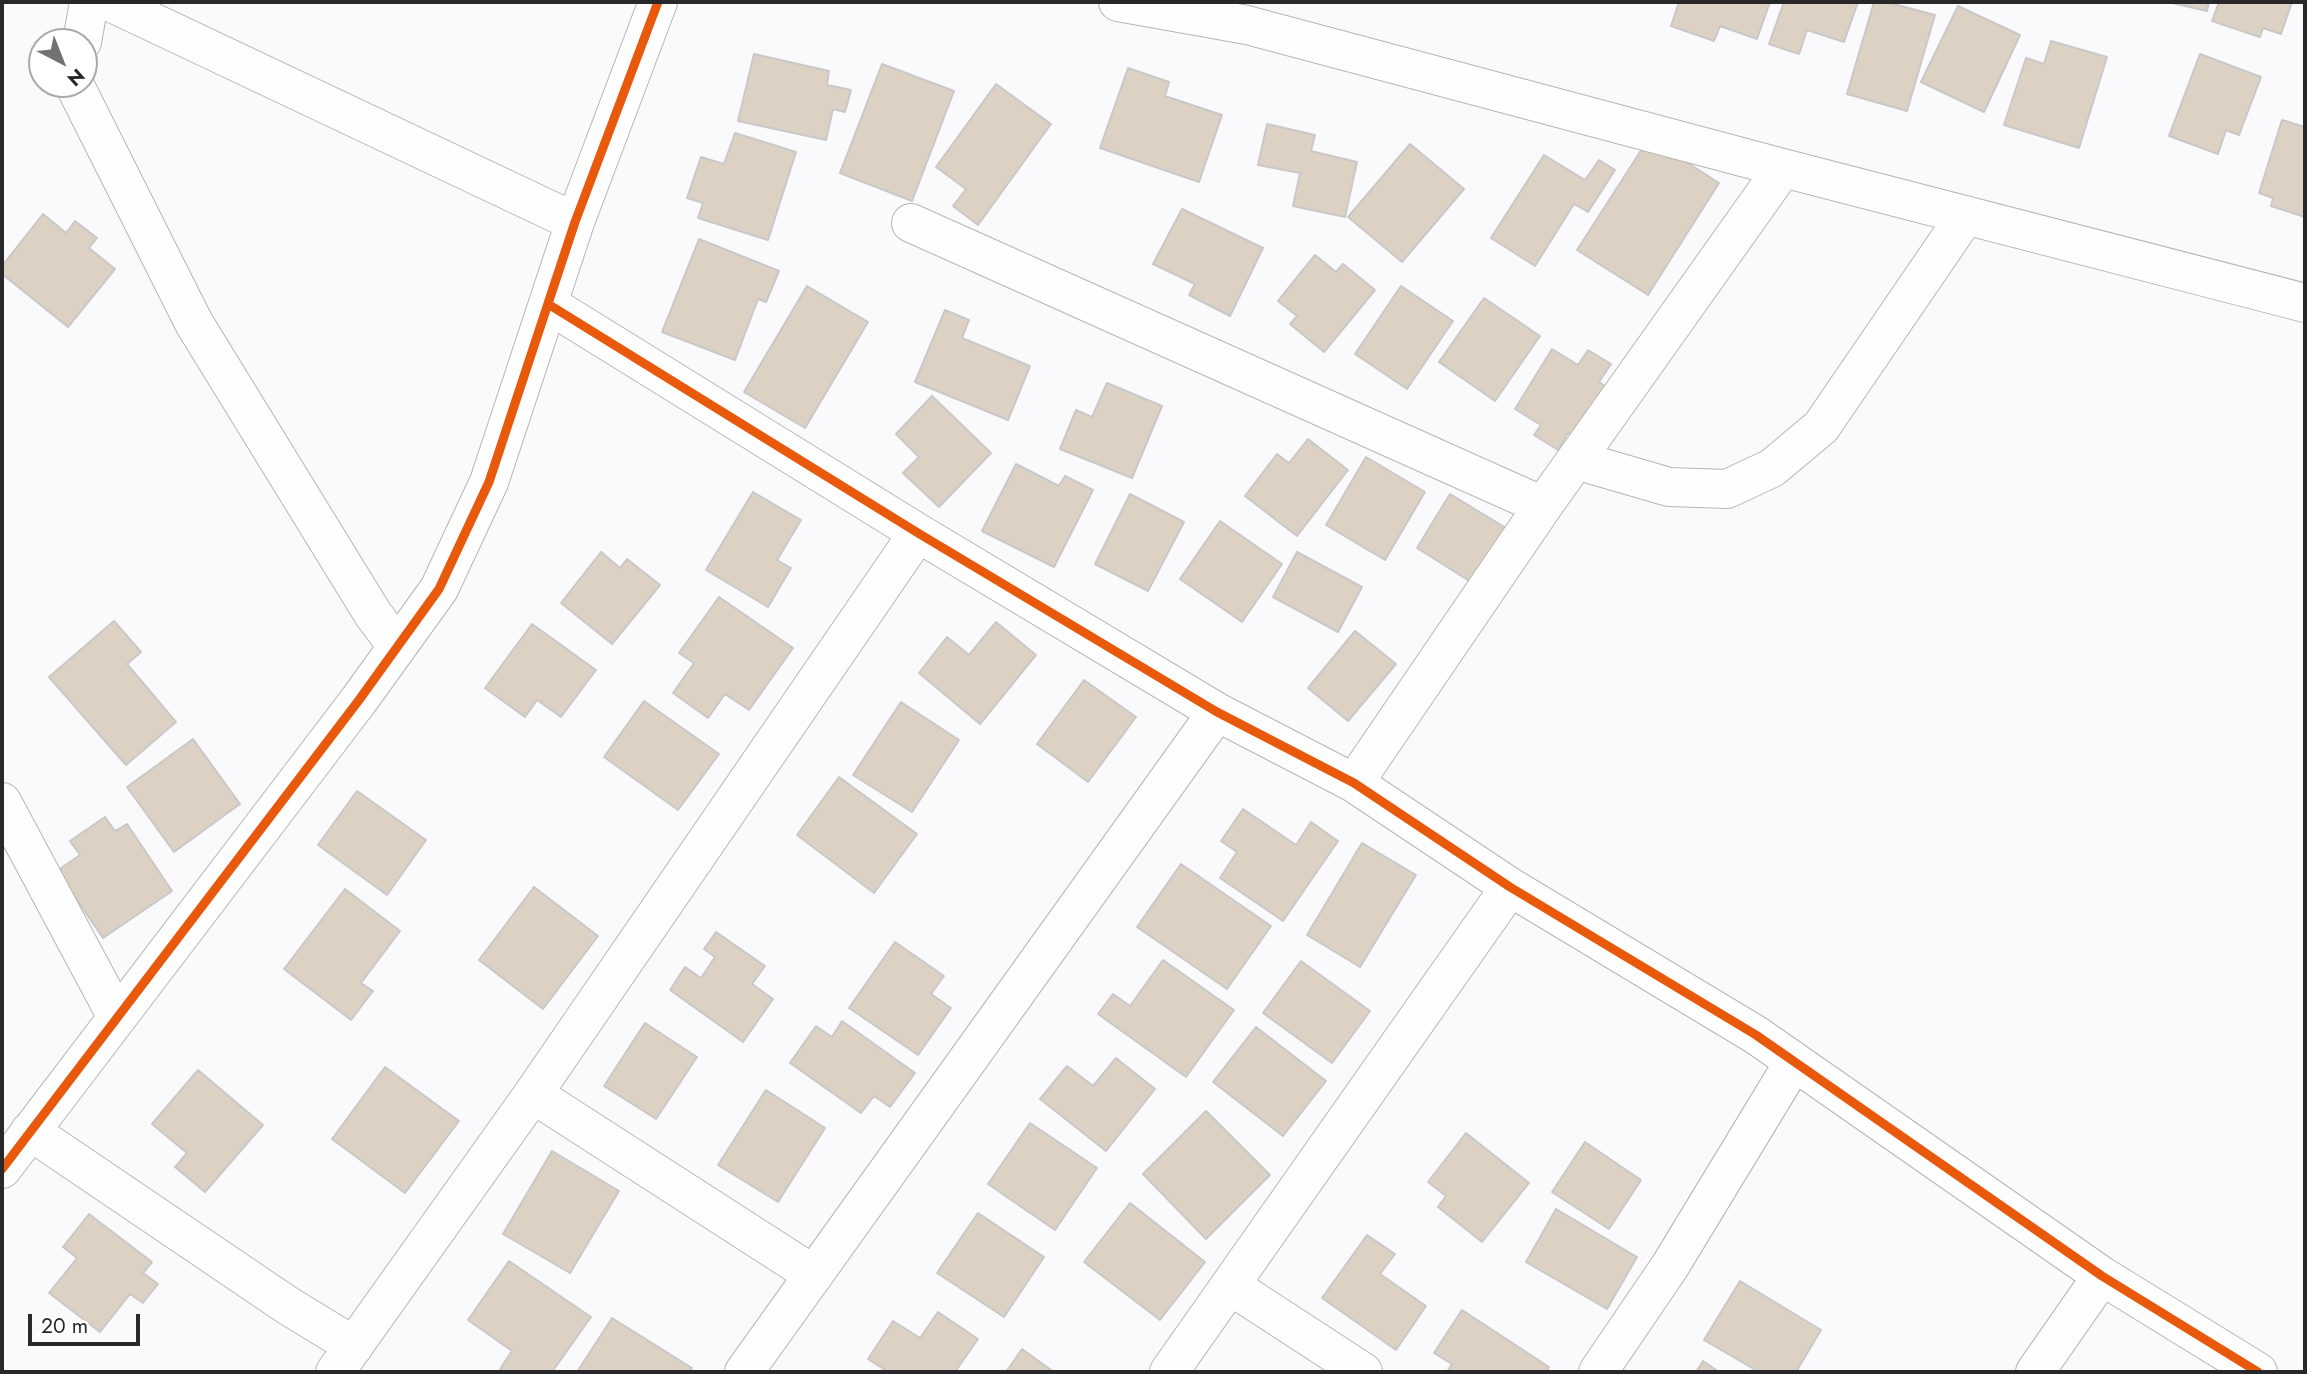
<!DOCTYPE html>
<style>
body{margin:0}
#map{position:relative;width:2307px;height:1374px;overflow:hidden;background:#fafafd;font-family:Jost,sans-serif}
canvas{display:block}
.frame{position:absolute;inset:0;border:4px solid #28282a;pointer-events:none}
.north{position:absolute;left:28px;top:28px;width:70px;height:70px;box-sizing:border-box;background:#fff;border:2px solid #a9a9aa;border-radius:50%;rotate:138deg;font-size:19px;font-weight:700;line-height:28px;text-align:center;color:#28282a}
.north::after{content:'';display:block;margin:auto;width:24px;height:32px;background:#727274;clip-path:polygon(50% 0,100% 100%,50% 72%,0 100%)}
.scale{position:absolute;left:28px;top:1314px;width:112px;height:32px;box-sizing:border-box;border:4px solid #28282a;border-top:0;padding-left:9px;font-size:21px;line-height:24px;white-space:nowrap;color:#28282a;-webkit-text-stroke:5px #fff;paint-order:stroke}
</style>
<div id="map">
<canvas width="2307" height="1374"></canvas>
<div class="frame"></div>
<div class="north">N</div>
<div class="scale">20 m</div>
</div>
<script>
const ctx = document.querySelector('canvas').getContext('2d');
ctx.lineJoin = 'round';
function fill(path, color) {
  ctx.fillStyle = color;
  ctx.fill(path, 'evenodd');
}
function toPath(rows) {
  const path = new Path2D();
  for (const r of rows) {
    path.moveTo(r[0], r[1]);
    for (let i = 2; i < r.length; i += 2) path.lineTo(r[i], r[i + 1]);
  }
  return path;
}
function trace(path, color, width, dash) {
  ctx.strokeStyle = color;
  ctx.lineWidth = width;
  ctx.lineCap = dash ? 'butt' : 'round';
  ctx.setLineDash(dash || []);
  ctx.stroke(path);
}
const building = toPath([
 [1679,2,1770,2,1757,39,1720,26,1714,41,1671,26,1679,2],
 [1784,2,1858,2,1844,42,1807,30,1799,54,1769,44,1784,2],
 [1874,2,1886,2,1935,15,1907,111,1847,94,1874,2],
 [2168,2,2209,2,2207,11,2168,2],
 [2219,2,2292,2,2281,34,2263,28,2260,37,2212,21,2219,2],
 [1958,6,2020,35,1984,112,1921,82,1958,6],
 [2051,41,2107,57,2079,148,2004,125,2026,58,2044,64,2051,41],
 [754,54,829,71,827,85,851,90,845,112,833,109,826,140,738,121,754,54],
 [2200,54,2261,77,2239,135,2226,130,2218,154,2169,136,2200,54],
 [882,64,954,91,912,201,840,173,882,64],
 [1128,68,1169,82,1165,96,1222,115,1199,182,1100,148,1128,68],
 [996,84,1051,124,978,225,953,206,966,189,936,167,996,84],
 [2282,120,2305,127,2305,217,2271,206,2273,198,2259,193,2282,120],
 [1267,124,1315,135,1311,151,1357,162,1345,217,1293,206,1300,173,1258,165,1267,124],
 [735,133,796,152,768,240,698,218,703,203,687,198,701,157,724,164,735,133],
 [1649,138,1719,183,1648,295,1577,250,1649,138],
 [1410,144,1464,189,1402,262,1348,217,1410,144],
 [1544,155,1585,180,1599,160,1615,170,1588,212,1574,204,1535,266,1491,238,1544,155],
 [1182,209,1263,248,1230,316,1189,295,1195,284,1153,264,1182,209],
 [43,214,66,233,75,221,97,238,89,248,115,269,68,327,2,274,2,266,43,214],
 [699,239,779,271,766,302,758,299,735,360,662,332,699,239],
 [1315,255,1336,272,1343,264,1375,290,1324,352,1290,324,1297,316,1278,301,1315,255],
 [807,286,868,322,805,428,744,392,807,286],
 [1401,286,1453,321,1407,389,1355,354,1401,286],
 [1484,298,1540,336,1495,401,1439,362,1484,298],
 [945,310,969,320,962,338,1030,366,1008,420,915,382,945,310],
 [1552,349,1578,365,1588,350,1611,364,1599,382,1614,392,1583,442,1568,433,1558,450,1534,435,1541,425,1515,409,1552,349],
 [1107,383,1162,406,1132,478,1060,449,1076,410,1092,417,1107,383],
 [932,396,991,453,939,507,903,473,919,457,896,434,932,396],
 [1308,439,1348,470,1297,536,1245,496,1277,454,1289,463,1308,439],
 [1366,457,1425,492,1385,560,1326,525,1366,457],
 [1016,464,1059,486,1065,476,1093,490,1054,567,982,531,1016,464],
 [753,492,801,520,777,560,791,568,768,607,706,570,753,492],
 [1130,494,1184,522,1148,591,1095,564,1130,494],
 [1450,494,1516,534,1482,589,1417,548,1450,494],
 [1220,521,1282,564,1242,622,1180,579,1220,521],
 [601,552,620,568,627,559,660,585,612,644,561,603,601,552],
 [1297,552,1362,587,1338,632,1273,597,1297,552],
 [719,597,793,648,749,710,725,694,708,718,673,693,694,663,679,653,719,597],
 [114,621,141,652,127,664,176,722,126,765,49,677,114,621],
 [996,622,1036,655,980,724,919,673,947,637,969,655,996,622],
 [532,624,596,670,561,717,537,700,525,717,485,688,532,624],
 [1355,631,1396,664,1348,721,1308,688,1355,631],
 [1084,680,1136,717,1088,782,1037,744,1084,680],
 [644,701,719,754,678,810,604,757,644,701],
 [901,702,959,740,912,812,853,775,901,702],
 [193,739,240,804,174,852,127,787,193,739],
 [839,777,917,834,874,893,797,835,839,777],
 [357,791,426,840,387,895,318,845,357,791],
 [1243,809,1296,845,1311,822,1338,841,1283,921,1220,878,1237,852,1221,841,1243,809],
 [105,817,115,831,127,824,172,891,103,938,57,871,80,855,70,841,105,817],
 [1362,843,1416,875,1360,967,1307,935,1362,843],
 [1181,864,1271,926,1227,989,1137,927,1181,864],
 [534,887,598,936,543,1009,479,960,534,887],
 [345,889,400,931,361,983,373,991,351,1020,284,969,345,889],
 [716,932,765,966,752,984,773,999,743,1042,670,990,685,967,701,978,715,957,704,949,716,932],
 [895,942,944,976,931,994,951,1008,918,1055,849,1008,895,942],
 [1163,960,1234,1010,1186,1077,1098,1014,1113,994,1130,1006,1163,960],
 [1301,961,1370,1011,1332,1063,1263,1013,1301,961],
 [842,1021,915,1073,890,1107,874,1096,861,1113,790,1063,816,1026,832,1037,842,1021],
 [645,1023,697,1057,656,1119,604,1086,645,1023],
 [1256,1027,1326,1081,1283,1136,1213,1082,1256,1027],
 [1116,1058,1155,1089,1106,1151,1040,1099,1067,1066,1093,1086,1116,1058],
 [385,1067,459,1121,405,1193,332,1139,385,1067],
 [198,1070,263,1125,205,1192,175,1167,187,1153,152,1124,198,1070],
 [766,1090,825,1128,778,1202,718,1165,766,1090],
 [1206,1111,1270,1175,1206,1239,1143,1174,1206,1111],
 [1030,1123,1097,1168,1055,1230,988,1184,1030,1123],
 [1466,1133,1529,1183,1482,1242,1438,1207,1446,1196,1428,1182,1466,1133],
 [1585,1142,1641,1180,1609,1229,1552,1192,1585,1142],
 [552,1151,619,1191,570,1273,503,1234,552,1151],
 [1130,1203,1205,1262,1160,1320,1084,1262,1130,1203],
 [1556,1209,1637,1257,1607,1309,1526,1262,1556,1209],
 [978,1213,1044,1257,1004,1317,937,1273,978,1213],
 [89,1214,152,1262,143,1273,158,1284,143,1303,130,1294,100,1332,49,1293,77,1258,63,1247,89,1214],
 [1367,1235,1395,1254,1380,1274,1426,1306,1396,1350,1322,1298,1367,1235],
 [509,1261,591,1317,552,1372,505,1372,500,1369,512,1351,468,1320,509,1261],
 [1740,1281,1821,1330,1796,1372,1759,1372,1704,1340,1740,1281],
 [1462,1310,1549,1367,1546,1372,1447,1372,1452,1364,1434,1353,1462,1310],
 [938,1312,978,1339,955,1372,888,1372,868,1359,893,1321,920,1338,938,1312],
 [612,1318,692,1368,689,1372,577,1372,612,1318],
 [1022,1349,1054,1372,1006,1372,1022,1349],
 [1703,1361,1719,1372,1696,1372,1703,1361]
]);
const minor = toPath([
 [110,2,575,222],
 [1118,2,1247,25,1783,168,2305,303],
 [82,42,89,2],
 [74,84,194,323,373,614,397,646],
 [911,223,1543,506],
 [548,304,918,533,1217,712,1354,783,1510,887,1756,1035,2102,1276,2258,1372],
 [1576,460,1669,487,1727,489,1772,468,1821,427,1966,215],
 [1354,783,1543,506,1783,168],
 [2,802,117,1017],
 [533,1094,814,1275],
 [30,1131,287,1305,354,1346],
 [2,1169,359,700,439,589,489,482,575,222,658,2],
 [1231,1286,1363,1372],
 [335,1372,533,1094,918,533],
 [744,1372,1217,712],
 [1169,1372,1510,887],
 [1598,1372,1670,1266,1794,1062],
 [2035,1372,2102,1276]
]);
const cycleway = toPath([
 [548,304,918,533,1217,712,1354,783,1510,887,1756,1035,2102,1276,2258,1372],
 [2,1169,359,700,439,589,489,482,575,222,658,2]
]);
fill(building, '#ddd1c3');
trace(building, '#c9c8c9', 2);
trace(minor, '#b6b6b8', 40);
trace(minor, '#fefeff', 38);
trace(cycleway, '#e8590c', 9);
</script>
